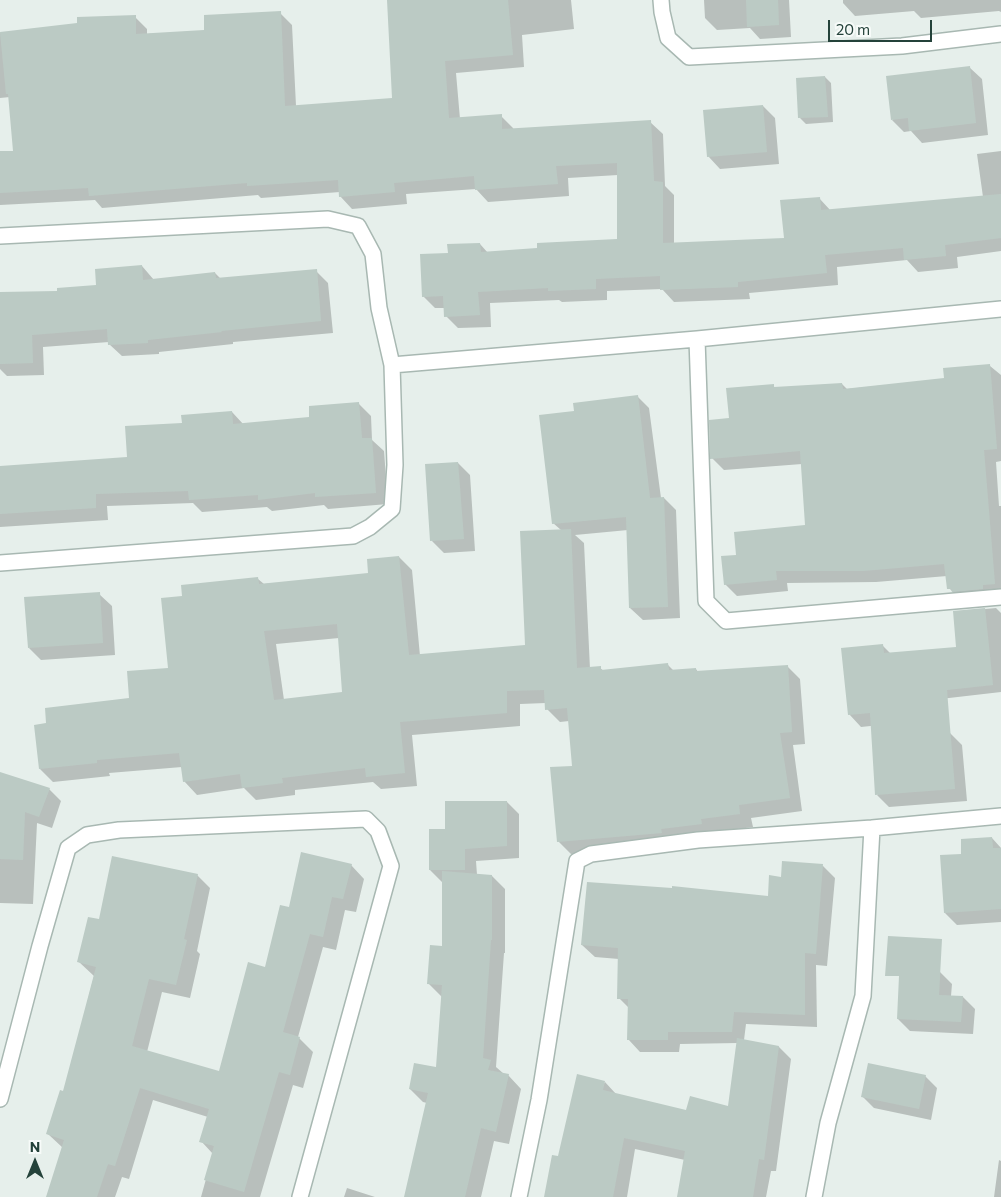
<!DOCTYPE html>
<style>
body{margin:0}
#map{position:relative;width:1001px;height:1197px;overflow:hidden;background:#e6efeb;font-family:Commissioner,sans-serif}
canvas{display:block}
.north{position:absolute;left:10px;top:1137px;width:50px;height:50px;-webkit-text-stroke:4px #f7fbf9;paint-order:stroke;rotate:0deg;font-size:14px;font-weight:700;line-height:20px;text-align:center;color:#24423a}
.north::after{content:'';display:block;margin:auto;width:18px;height:22px;background:#24423a;clip-path:polygon(50% 0,100% 100%,50% 72%,0 100%)}
.scale{position:absolute;left:828px;top:20px;width:104px;height:22px;box-sizing:border-box;border:2px solid #24423a;border-top:0;padding-left:6px;font-size:15px;line-height:18px;white-space:nowrap;color:#24423a;-webkit-text-stroke:4px #f7fbf9;paint-order:stroke}
</style>
<div id="map">
<canvas width="1001" height="1197"></canvas>
<div class="north">N</div>
<div class="scale">20 m</div>
</div>
<script>
const ctx = document.querySelector('canvas').getContext('2d');
ctx.lineJoin = 'round';
function fill(path, color) {
  ctx.fillStyle = color;
  ctx.fill(path, 'evenodd');
}
function toPath(rows) {
  const path = new Path2D();
  for (const r of rows) {
    path.moveTo(r[0], r[1]);
    for (let i = 2; i < r.length; i += 2) path.lineTo(r[i], r[i + 1]);
  }
  return path;
}
function trace(path, color, width, dash) {
  ctx.strokeStyle = color;
  ctx.lineWidth = width;
  ctx.lineCap = dash ? 'butt' : 'round';
  ctx.setLineDash(dash || []);
  ctx.stroke(path);
}
const shadow = toPath([
 [389,0,571,0,574,29,522,35,524,67,456,73,460,119,501,116,513,128,514,130,650,122,663,134,665,186,674,195,674,244,785,239,819,198,831,211,983,197,977,154,1001,151,1001,251,957,257,958,268,918,272,907,260,837,267,838,285,749,293,750,299,674,302,662,289,607,291,607,300,562,302,559,300,490,303,491,327,458,328,446,316,445,308,435,308,423,296,449,254,480,244,488,253,539,250,618,240,618,175,568,178,569,196,488,202,476,189,406,194,407,204,352,209,340,196,340,192,261,198,258,195,102,208,95,200,0,205,0,153,14,152,10,97,0,98,0,33,135,17,147,29,147,34,206,31,280,13,292,25,296,106,393,99],
 [704,0,789,0,791,37,760,39,750,28,717,30,705,18],
 [843,0,1001,0,1001,12,999,11,921,18,914,11,855,16,843,3],
 [969,67,982,79,988,135,922,143,911,131,904,132,892,120],
 [825,77,831,83,833,122,806,124,800,118],
 [763,106,775,118,779,164,720,169,708,156],
 [142,266,154,280,215,273,221,279,316,271,328,283,333,333,233,342,233,344,159,352,159,354,122,356,109,344,109,342,43,347,44,375,7,376,0,369,0,294,58,292,97,286],
 [990,366,1001,375,1001,461,996,462,999,506,1001,506,1001,600,961,600,949,588,947,576,876,582,787,583,788,591,737,596,725,584,738,556,806,526,802,464,724,470,712,458,730,419,773,386,776,388,842,384,847,389,945,379],
 [637,396,649,408,661,498,664,498,676,510,680,618,643,620,630,608,628,530,575,535,584,543,590,669,600,668,604,671,668,665,674,671,696,669,698,672,787,666,800,679,805,744,793,745,802,811,751,818,753,827,714,832,674,846,571,854,558,841,573,767,569,721,560,722,547,709,546,703,520,704,520,726,412,735,417,786,381,789,373,782,295,790,295,795,256,800,244,788,197,795,184,781,182,767,109,773,110,776,53,782,40,769,48,724,131,699,170,669,183,597,258,579,264,584,370,575,399,557,412,570,420,656,526,647,561,530,553,523,576,412],
 [339,638,343,693,284,700,276,644],
 [358,403,371,416,372,440,384,451,388,504,328,509,324,505,272,511,267,507,202,512,193,503,107,506,108,520,0,527,0,467,128,458,183,425,232,412,244,425,311,418],
 [458,463,470,475,475,551,444,553,432,541],
 [99,594,112,606,115,655,41,660,29,648],
 [996,608,1001,613,1001,692,897,704,899,723,861,727,849,714,883,646,891,654,958,648,955,612],
 [950,733,962,745,967,801,889,807,877,795],
 [0,773,49,789,61,801,52,828,37,823,33,904,0,903],
 [507,802,519,814,519,858,476,861,477,875,492,876,505,889,505,953,504,953,496,1067,504,1074,508,1075,521,1089,509,1144,494,1141,481,1197,424,1197,427,1103,423,1102,410,1089,437,1069,442,997,428,983,443,948,443,883,430,870,446,830],
 [992,838,1001,848,1001,922,957,925,945,913,963,855],
 [783,862,823,866,835,878,827,966,816,965,817,1027,746,1024,744,1040,779,1047,791,1059,776,1171,771,1171,766,1197,678,1197,685,1160,635,1149,627,1197,546,1197,559,1157,605,1082,616,1094,687,1111,729,1107,738,1043,680,1044,679,1052,640,1052,628,1039,629,1008,619,998,619,959,595,957,582,945,769,897,782,878],
 [351,865,364,879,356,912,345,910,336,950,323,947,298,1037,313,1052,303,1088,293,1085,260,1197,201,1197,213,1154,201,1141,208,1117,153,1100,129,1179,122,1177,115,1197,47,1197,63,1148,48,1134,64,1093,94,976,79,962,100,921,197,875,210,888,197,951,200,954,190,998,162,992,147,1052,220,1073,266,968,289,908],
 [940,972,952,984,951,996,963,997,975,1009,973,1034,910,1031,898,1019],
 [925,1076,937,1088,931,1120,874,1108,862,1096],
 [999,1160,1001,1161,1001,1197,994,1197],
 [347,1188,375,1197,344,1197]
]);
const building = toPath([
 [387,0,508,0,513,55,445,61,449,118,502,114,502,129,651,120,654,181,663,182,663,243,784,238,780,200,820,197,821,210,1001,194,1001,238,945,245,946,256,904,260,903,248,825,255,827,273,738,282,738,287,660,290,660,276,596,279,596,289,548,291,548,288,478,292,480,315,444,317,443,296,422,297,420,254,448,253,447,244,480,243,481,252,537,248,537,243,617,239,617,163,556,166,558,184,475,190,474,176,394,183,395,192,339,197,338,180,247,186,247,183,89,196,88,188,0,193,0,151,13,151,8,94,6,94,0,32,77,23,77,17,136,15,136,34,204,30,204,15,281,11,285,106,392,98],
 [746,0,778,0,779,25,747,27],
 [970,66,976,123,909,131,908,118,891,120,886,76],
 [825,76,828,117,798,118,796,78],
 [763,105,767,152,707,157,703,110],
 [142,265,143,280,215,272,216,278,317,269,321,321,221,331,222,332,148,340,148,343,108,345,107,329,32,335,33,363,0,364,0,292,57,291,57,288,96,285,95,269],
 [990,364,997,449,984,450,995,584,983,585,983,589,952,592,951,589,947,589,944,564,863,571,776,571,777,580,724,585,721,556,736,555,734,532,805,525,800,451,710,459,709,420,729,418,726,388,774,384,774,387,842,383,843,389,944,378,943,368],
 [638,395,650,498,664,497,668,607,629,608,626,517,552,524,539,415,574,411,573,403],
 [359,402,362,438,372,438,376,493,315,497,315,493,258,500,258,495,189,500,188,491,96,494,96,508,0,514,0,466,127,457,125,426,182,423,181,415,232,411,233,424,309,417,309,406],
 [458,462,464,539,430,541,425,464],
 [571,529,577,668,601,666,601,670,668,663,669,670,696,668,696,671,788,665,792,732,780,733,790,798,739,805,740,814,701,819,702,824,661,829,662,833,557,842,550,767,572,766,567,708,545,710,544,690,507,691,507,713,400,722,405,773,366,777,365,768,282,778,283,783,242,788,240,774,183,782,179,753,97,760,97,763,39,769,34,725,46,723,45,708,129,698,127,671,168,668,161,598,182,596,181,585,258,577,259,584,368,573,367,559,399,556,409,655,525,645,520,531],
 [337,624,342,692,274,700,264,631],
 [100,592,103,643,28,648,24,597],
 [985,608,993,685,947,690,955,789,875,795,870,713,848,715,841,648,883,644,884,653,956,647,953,611],
 [0,772,50,788,39,817,25,812,23,860,0,859],
 [445,801,507,801,507,846,465,849,465,870,429,870,429,829,445,829],
 [992,837,993,848,1001,848,1001,909,944,913,940,855,961,854,961,839],
 [301,852,352,864,343,899,332,897,323,937,310,934,283,1032,300,1037,290,1075,279,1072,244,1192,204,1180,214,1146,199,1142,209,1109,140,1088,115,1166,108,1164,97,1197,46,1197,64,1140,46,1134,60,1090,63,1091,96,967,77,962,88,917,99,919,112,856,198,874,184,939,187,940,176,985,149,979,132,1046,219,1071,248,962,265,967,280,905,289,907],
 [782,861,823,864,816,954,805,953,805,1015,734,1012,732,1032,668,1032,668,1040,627,1040,628,999,617,999,618,948,581,945,587,882,672,888,672,886,768,896,769,875,781,877],
 [442,871,492,875,492,940,491,940,483,1058,491,1060,488,1070,509,1074,496,1132,481,1128,465,1197,404,1197,428,1093,409,1089,414,1063,436,1067,442,985,427,984,430,945,442,946],
 [888,936,942,939,939,995,963,996,961,1022,897,1019,899,976,885,976],
 [737,1038,779,1046,764,1160,759,1159,753,1197,677,1197,685,1151,624,1138,613,1197,544,1197,552,1155,558,1156,577,1074,605,1081,603,1090,686,1110,690,1096,728,1106],
 [868,1063,926,1075,919,1109,861,1097]
]);
const minor = toPath([
 [661,0,662,12,668,38,689,57,902,46,1001,34],
 [0,236,328,219,358,226,373,254,379,308,392,365,395,465,392,509,370,527,353,536,0,563],
 [697,339,706,601,726,621,1001,597],
 [392,365,697,339,1001,309],
 [0,1099,40,946,68,848,87,835,119,830,366,819,378,831,391,866,300,1197],
 [519,1197,539,1100,577,861,591,854,698,840,872,828],
 [814,1197,828,1123,863,996,872,828,1001,816]
]);
fill(shadow, '#0003');
fill(building, '#bbcac4');
trace(minor, '#a8b8b2', 18);
trace(minor, '#fff', 15);
</script>
